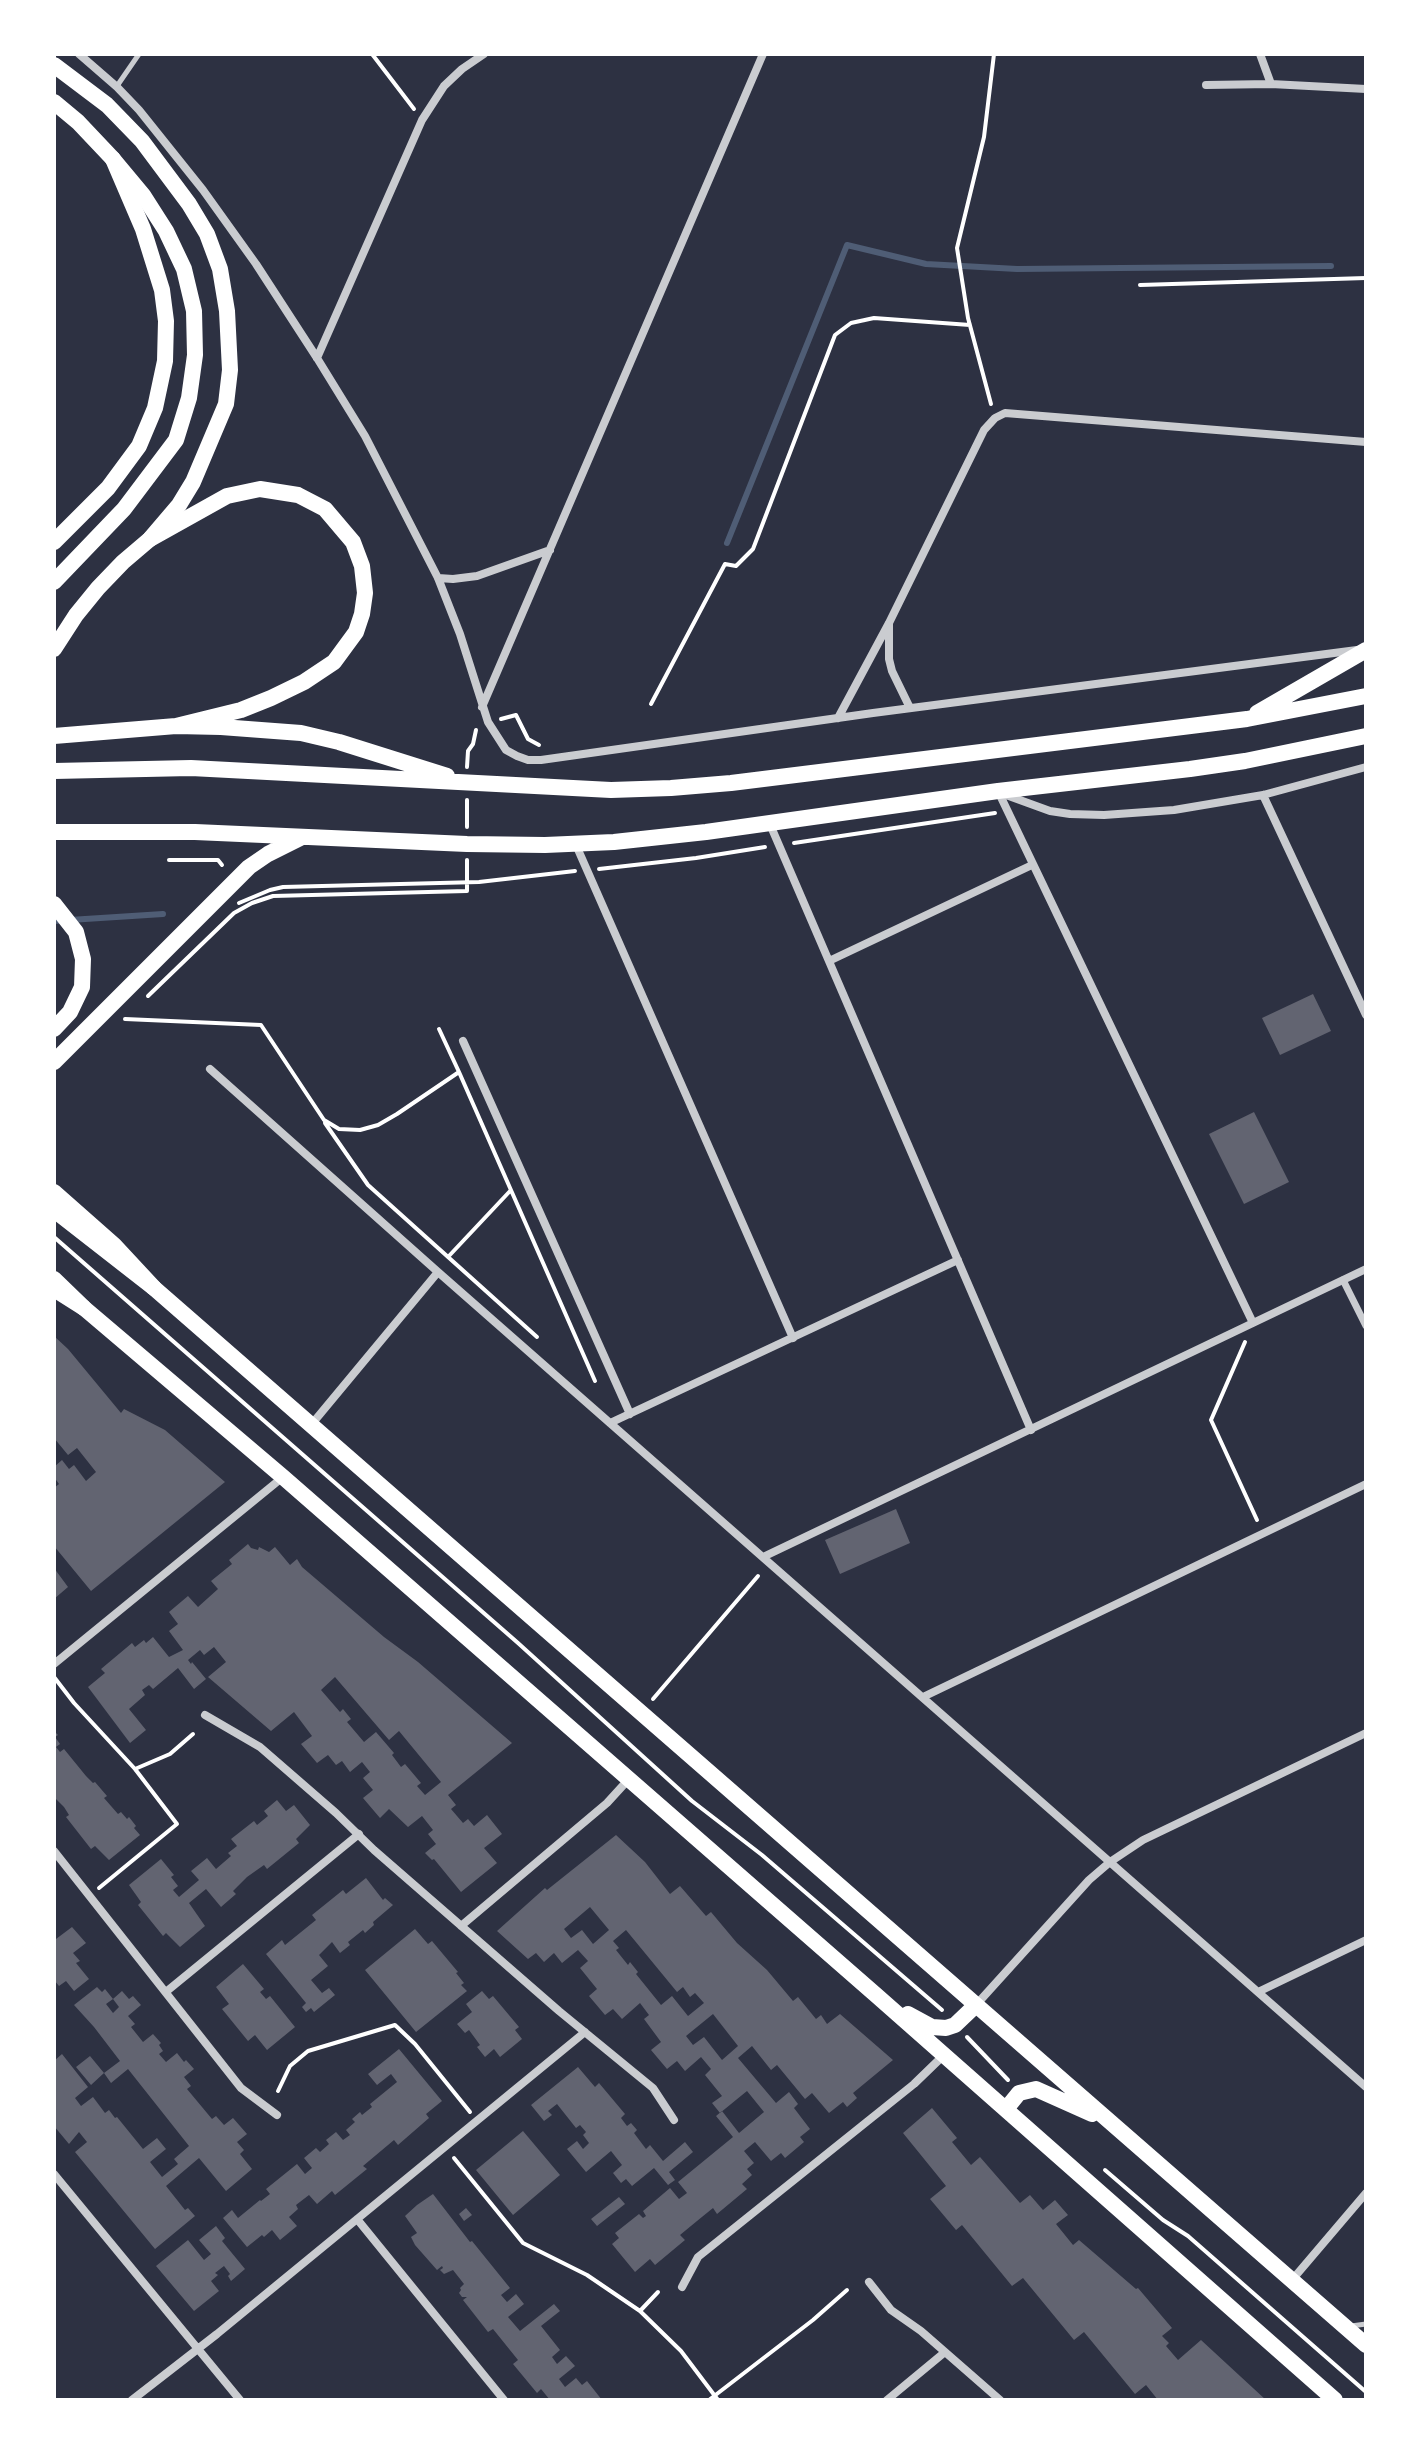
<!DOCTYPE html>
<style>
body{margin:0}
#map{position:relative;width:1420px;height:2454px;overflow:hidden;background:#2d3142;font-family:"DM Sans",sans-serif}
canvas{display:block}
.frame{position:absolute;inset:0;border:56px solid #fff;pointer-events:none}
</style>
<div id="map">
<canvas width="1420" height="2454"></canvas>
<div class="frame"></div>
</div>
<script>
const ctx = document.querySelector('canvas').getContext('2d');
ctx.lineJoin = 'round';
function toPath(rows) {
  const path = new Path2D();
  for (const r of rows) {
    path.moveTo(r[0], r[1]);
    for (let i = 2; i < r.length; i += 2) path.lineTo(r[i], r[i + 1]);
  }
  return path;
}
function trace(path, color, width, dash) {
  ctx.strokeStyle = color;
  ctx.lineWidth = width;
  ctx.lineCap = dash ? 'butt' : 'round';
  ctx.setLineDash(dash || []);
  ctx.stroke(path);
}
function fill(path, color) {
  ctx.fillStyle = color;
  ctx.fill(path, 'evenodd');
}
const stream = toPath([
 [727,543,847,245,926,264,1017,269,1331,266],
 [54,921,163,914]
]);
const building = toPath([
 [1313,994,1331,1031,1280,1055,1262,1018],
 [1254,1112,1289,1182,1244,1204,1209,1134],
 [54,1336,68,1349,121,1413,124,1409,165,1430,225,1482,91,1591,54,1546,54,1488,59,1484,54,1477,54,1467,62,1460,69,1469,74,1465,86,1481,96,1472,77,1448,68,1455,54,1438],
 [896,1509,910,1543,840,1574,825,1540],
 [248,1544,251,1548,258,1550,259,1547,269,1552,275,1547,290,1565,297,1559,302,1567,384,1637,418,1662,512,1743,448,1795,456,1805,451,1809,463,1823,468,1819,474,1826,487,1815,502,1834,484,1848,497,1863,461,1892,434,1859,432,1860,425,1853,436,1844,428,1834,433,1830,422,1816,408,1827,389,1809,380,1818,363,1798,373,1790,363,1778,370,1772,362,1762,350,1772,342,1761,336,1765,328,1755,317,1763,301,1744,312,1736,294,1712,271,1731,208,1677,226,1662,214,1647,204,1655,200,1650,188,1660,191,1664,192,1662,206,1679,194,1689,178,1668,153,1689,149,1685,142,1690,145,1695,129,1709,146,1730,130,1743,88,1687,105,1673,101,1669,132,1643,135,1647,144,1640,146,1643,153,1637,169,1657,183,1650,169,1631,178,1624,169,1612,188,1596,198,1607,218,1589,211,1581,232,1564,229,1560],
 [335,1677,389,1740,399,1731,441,1782,425,1795,417,1786,421,1783,405,1764,401,1767,392,1755,394,1753,376,1732,364,1742,347,1722,351,1719,343,1709,340,1712,321,1690],
 [54,1568,68,1587,54,1599],
 [54,1731,58,1735,55,1737,60,1744,56,1747,60,1752,64,1749,86,1776,93,1783,95,1782,107,1796,104,1798,118,1814,121,1812,127,1819,129,1817,136,1826,134,1828,140,1835,109,1860,95,1846,91,1849,66,1817,69,1815,64,1807,54,1797],
 [277,1800,286,1811,294,1805,310,1825,296,1839,299,1843,267,1869,264,1865,247,1877,233,1891,236,1894,221,1907,206,1889,189,1903,205,1926,180,1947,166,1933,163,1936,138,1905,141,1902,129,1885,161,1859,174,1875,171,1877,178,1886,173,1890,179,1897,199,1880,191,1871,207,1858,216,1869,231,1856,228,1853,237,1846,231,1839,254,1821,257,1825,268,1816,264,1811],
 [616,1835,645,1862,670,1894,680,1886,706,1916,711,1912,737,1943,767,1970,793,2001,798,1997,816,2019,821,2015,827,2024,840,2014,893,2060,853,2093,857,2098,847,2107,843,2102,829,2113,812,2093,805,2099,777,2065,771,2070,752,2046,738,2058,776,2103,789,2092,798,2104,794,2108,810,2129,800,2137,804,2142,785,2158,781,2153,771,2161,755,2142,744,2151,754,2163,747,2169,752,2175,742,2184,747,2189,717,2214,713,2208,697,2221,680,2235,685,2240,655,2265,650,2259,635,2272,612,2244,619,2238,615,2233,639,2214,643,2218,646,2216,643,2211,670,2188,679,2199,687,2193,678,2182,733,2137,716,2116,722,2111,739,2133,764,2112,747,2091,720,2113,712,2103,722,2096,705,2075,711,2069,701,2057,685,2071,677,2061,667,2069,651,2050,661,2042,644,2019,649,2015,640,2003,622,2019,613,2009,605,2015,589,1996,597,1989,580,1968,588,1961,578,1950,562,1963,554,1953,544,1962,536,1953,528,1959,497,1931,545,1888,547,1890],
 [590,1907,609,1930,593,1944,582,1930,571,1938,564,1929],
 [626,1930,677,1992,683,1987,690,1997,695,1993,704,2003,688,2016,672,1996,661,2005,636,1974,638,1972,630,1962,628,1965,616,1950,619,1948,613,1941],
 [713,2014,738,2046,722,2060,704,2037,693,2045,686,2036],
 [366,1878,383,1900,385,1898,393,1905,373,1922,374,1925,365,1933,363,1930,348,1942,350,1945,340,1953,332,1942,319,1955,328,1966,311,1980,322,1993,329,1988,335,1995,314,2012,311,2008,306,2012,302,2007,306,2003,266,1954,282,1940,285,1945,316,1920,312,1915,343,1890,346,1894],
 [72,1927,86,1943,73,1953,80,1961,76,1963,89,1979,74,1991,66,1981,59,1986,54,1980,54,1937,56,1939],
 [415,1929,428,1944,432,1941,458,1972,456,1973,464,1983,461,1985,467,1991,416,2032,365,1970],
 [243,1964,264,1989,260,1992,266,1999,270,1996,295,2027,267,2050,255,2035,248,2041,222,2009,229,2004,216,1987],
 [97,1987,102,1992,105,1989,113,1999,106,2004,113,2013,119,2007,113,1999,122,1991,129,1999,133,1996,141,2005,128,2016,135,2024,131,2027,143,2042,153,2034,161,2043,159,2045,163,2051,159,2054,166,2062,177,2053,184,2062,186,2060,194,2069,184,2077,191,2086,187,2089,212,2119,216,2116,224,2125,233,2118,247,2134,237,2142,244,2150,240,2154,252,2169,226,2191,199,2158,166,2186,185,2210,188,2208,195,2216,155,2249,75,2152,87,2142,79,2132,69,2144,54,2126,54,2061,62,2054,88,2087,75,2098,81,2106,93,2097,105,2113,109,2110,115,2118,117,2117,143,2149,157,2138,166,2149,150,2162,162,2177,178,2164,174,2159,189,2146,128,2069,111,2083,104,2073,120,2061,94,2027,74,2005],
 [482,1991,489,1999,493,1996,519,2027,515,2030,522,2039,500,2057,494,2049,485,2057,477,2047,480,2045,469,2030,465,2033,457,2024,472,2012,466,2004],
 [399,2049,442,2101,426,2114,429,2118,398,2145,394,2140,363,2166,367,2169,335,2195,332,2191,317,2204,309,2195,296,2205,298,2209,289,2217,297,2226,280,2240,272,2230,264,2237,262,2235,247,2247,223,2218,232,2210,238,2218,260,2200,261,2201,270,2194,266,2189,297,2164,305,2174,312,2168,304,2158,316,2148,320,2152,329,2144,326,2140,336,2132,343,2140,350,2135,346,2130,355,2122,352,2119,360,2112,362,2115,372,2107,370,2104,397,2082,391,2074,377,2085,368,2074],
 [90,2056,104,2073,91,2085,76,2067],
 [578,2067,595,2087,599,2083,625,2114,621,2118,627,2126,631,2123,637,2130,634,2133,646,2149,650,2145,663,2161,685,2142,693,2152,669,2172,675,2180,668,2185,654,2168,632,2186,626,2179,621,2183,613,2173,622,2165,611,2151,586,2172,567,2149,577,2141,583,2149,589,2143,583,2135,586,2132,580,2125,576,2128,557,2104,548,2111,552,2115,544,2121,531,2105],
 [932,2108,957,2138,952,2142,971,2165,980,2157,1020,2203,1030,2195,1043,2210,1055,2200,1068,2215,1056,2224,1073,2245,1079,2240,1136,2289,1138,2288,1172,2328,1162,2336,1169,2343,1166,2346,1178,2360,1201,2340,1266,2400,1158,2400,1146,2385,1135,2394,1084,2332,1074,2340,1023,2278,1012,2286,962,2225,956,2230,930,2199,946,2186,903,2133],
 [523,2131,560,2175,513,2215,476,2170],
 [433,2194,470,2242,472,2241,510,2288,501,2295,507,2302,516,2294,524,2304,508,2317,520,2331,554,2304,560,2311,541,2326,560,2350,552,2357,557,2364,566,2356,575,2366,559,2379,565,2387,576,2378,582,2385,587,2381,602,2400,550,2400,541,2389,537,2393,513,2364,518,2360,493,2329,488,2332,463,2300,467,2297,462,2297,459,2293,461,2290,460,2288,464,2284,453,2270,444,2274,440,2270,443,2268,442,2266,437,2270,415,2245,411,2237,417,2233,405,2216,417,2205],
 [619,2197,625,2204,597,2226,591,2219],
 [466,2208,472,2215,464,2221,459,2214],
 [216,2226,225,2238,222,2241,245,2269,231,2281,228,2276,230,2274,224,2266,215,2273,218,2275,211,2281,219,2291,194,2311,156,2266,188,2240,204,2260,211,2254,199,2240]
]);
const path = toPath([
 [372,54,414,109],
 [1140,285,1366,278],
 [991,404,968,318,957,248,984,137,994,54],
 [651,704,725,564,736,566,753,549,835,335,851,323,874,318,970,325],
 [501,719,516,715,528,739,539,745],
 [467,767,468,751,473,744,476,730],
 [467,827,467,800],
 [794,843,995,813],
 [169,860,218,860,222,865],
 [599,869,696,858,765,847],
 [239,903,270,890,283,887,479,882,575,871],
 [148,996,234,913,252,903,273,896,467,891,467,860],
 [125,1019,261,1025,324,1120,339,1129,360,1130,378,1125,397,1114,459,1072,439,1029],
 [459,1072,595,1381],
 [325,1123,368,1185,537,1337],
 [54,1237,518,1643,692,1801,762,1855,942,2010],
 [448,1257,511,1190],
 [1245,1342,1211,1420,1257,1520],
 [54,1677,74,1703,135,1769,170,1754,193,1734],
 [653,1699,758,1576],
 [99,1888,177,1824,135,1769],
 [967,2037,1008,2080],
 [278,2091,290,2066,308,2051,395,2025,415,2044,470,2112],
 [454,2158,523,2243,587,2275,640,2311,658,2292],
 [1105,2170,1163,2220,1188,2236,1366,2392],
 [640,2311,681,2351,718,2400],
 [709,2400,813,2320,847,2290]
]);
const service = toPath([
 [117,86,139,54],
 [1351,2326,1366,2324]
]);
const pedestrian = toPath([
 [1343,1280,1366,1326]
]);
const minor = toPath([
 [79,54,117,87,139,110,203,190,256,264,317,358,365,436,438,578,460,634,488,722,506,750,517,756,528,760,541,760,873,713,1357,650],
 [1260,54,1271,84],
 [1206,85,1271,84,1366,89],
 [317,358,422,120,444,86,462,69,484,54],
 [438,578,453,579,477,576,550,550],
 [889,624,889,659,892,671,910,708],
 [482,707,763,54],
 [838,718,889,623,984,430,995,418,1005,413,1366,442],
 [998,791,1253,1323],
 [1006,795,1050,811,1070,814,1104,815,1174,810,1263,795,1366,767],
 [1263,795,1366,1015],
 [769,822,1031,1430],
 [576,845,793,1338],
 [829,961,1032,865],
 [463,1041,630,1414],
 [210,1069,438,1272,1366,2087],
 [610,1423,958,1260],
 [311,1425,438,1272],
 [763,1557,1366,1269],
 [54,1664,283,1477],
 [923,1697,1366,1484],
 [205,1715,260,1747,336,1813,374,1850,559,2011,653,2088,674,2120],
 [54,1851,241,2088,277,2115],
 [461,1926,607,1803,628,1780],
 [167,1991,359,1834],
 [1258,1992,1366,1940],
 [976,2005,1089,1880,1110,1862,1143,1840,1366,1733],
 [54,2174,240,2400],
 [357,2219,504,2400],
 [1292,2280,1366,2193],
 [869,2282,891,2310,921,2331,1000,2400],
 [682,2287,698,2257,914,2084,944,2055],
 [132,2400,217,2334,585,2032],
 [887,2400,945,2352]
]);
const primary = toPath([
 [54,65,107,105,142,141,189,204,207,234,220,269,227,311,230,370,226,404,193,482,179,505,150,539,123,562,98,588,76,615,54,649],
 [54,102,78,122,113,159,143,195,166,231,184,269,194,311,195,355,189,398,176,440,124,509,54,582],
 [54,1210,154,1288,1366,2345],
 [54,1279,84,1308,283,1477,876,1995,1335,2400],
 [908,2014,932,2027,946,2028,955,2025,976,2005],
 [1006,2109,1019,2093,1036,2089,1092,2114]
]);
const trunk = toPath([
 [150,539,227,496,260,489,298,495,325,509,353,542,362,566,365,593,362,614,356,632,334,662,304,682,271,698,241,710,176,726],
 [54,542,108,488,139,446,155,408,165,361,166,321,162,290,143,229,113,159],
 [1257,713,1366,650],
 [54,736,176,726,221,727,301,733,339,742,447,776],
 [54,771,191,768,611,790,671,788,731,783,1247,719,1366,696],
 [54,832,195,832,467,844,545,845,614,842,706,832,998,791,1190,769,1245,761,1366,736],
 [54,904,76,932,83,959,82,987,70,1012,54,1029],
 [54,1062,249,867,268,854,300,838],
 [54,1192,114,1245,154,1288],
 [54,1289,84,1308]
]);
trace(stream, '#4f5d75', 6);
fill(building, '#626471');
trace(path, '#fff', 4);
trace(service, '#caccd0', 5);
trace(pedestrian, '#caccd0', 7);
trace(minor, '#caccd0', 8);
trace(primary, '#fff', 16);
trace(trunk, '#fff', 16);
</script>
